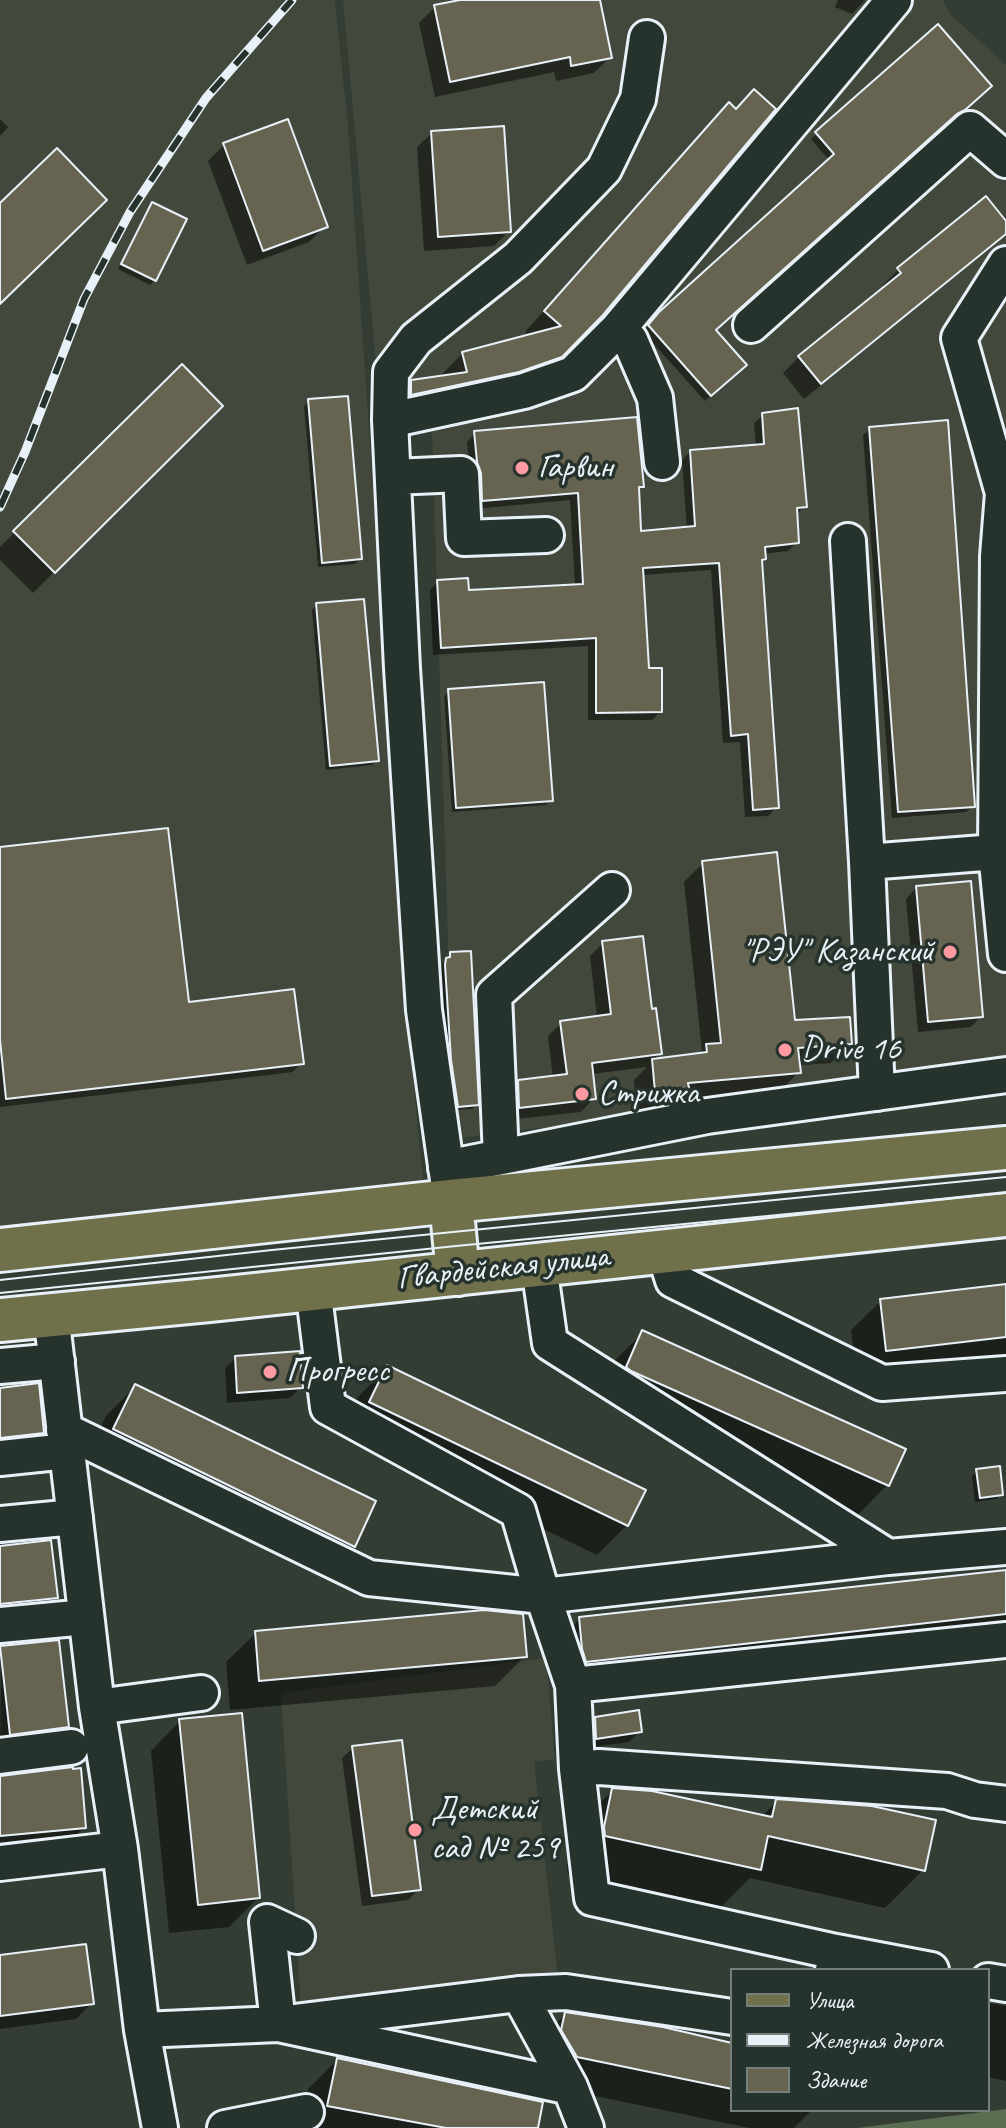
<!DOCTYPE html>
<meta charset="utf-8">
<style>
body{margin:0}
#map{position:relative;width:1006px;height:2128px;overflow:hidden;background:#333d34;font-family:Caveat,sans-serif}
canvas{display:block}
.legend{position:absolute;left:730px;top:1968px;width:260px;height:144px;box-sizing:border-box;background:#26332d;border:2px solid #747f7e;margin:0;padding:10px 14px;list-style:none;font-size:24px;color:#e8f1f8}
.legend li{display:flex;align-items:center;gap:16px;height:40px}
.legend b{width:40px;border:2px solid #747f7e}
</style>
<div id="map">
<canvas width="1006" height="2128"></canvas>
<ul class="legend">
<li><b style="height:10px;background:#70704a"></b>Улица</li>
<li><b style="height:10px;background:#e8f1f8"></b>Железная дорога</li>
<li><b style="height:22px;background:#666450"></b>Здание</li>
</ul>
</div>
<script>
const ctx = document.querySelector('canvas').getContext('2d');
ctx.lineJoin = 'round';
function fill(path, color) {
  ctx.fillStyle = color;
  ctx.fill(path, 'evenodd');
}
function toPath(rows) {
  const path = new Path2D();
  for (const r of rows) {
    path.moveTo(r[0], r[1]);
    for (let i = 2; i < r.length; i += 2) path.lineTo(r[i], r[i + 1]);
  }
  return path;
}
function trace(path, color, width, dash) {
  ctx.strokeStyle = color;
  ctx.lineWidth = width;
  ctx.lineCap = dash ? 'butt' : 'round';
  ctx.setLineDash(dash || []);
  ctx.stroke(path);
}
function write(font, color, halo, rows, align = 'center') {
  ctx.font = font + ' Caveat,sans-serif';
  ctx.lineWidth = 7;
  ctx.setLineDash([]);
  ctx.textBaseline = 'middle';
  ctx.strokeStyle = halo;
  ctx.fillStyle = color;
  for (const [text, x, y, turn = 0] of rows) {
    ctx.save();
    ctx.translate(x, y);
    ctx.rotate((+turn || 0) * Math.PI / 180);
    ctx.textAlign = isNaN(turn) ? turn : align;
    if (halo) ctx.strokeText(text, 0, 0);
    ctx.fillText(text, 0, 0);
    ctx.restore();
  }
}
const built = toPath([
 [0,0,335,0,348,126,416,1110,424,1189,0,1232],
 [343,0,943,0,950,14,1006,65,1006,474,985,492,1006,749,1006,1068,454,1139,432,427,380,408],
 [546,1658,555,1759,534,1762,558,1978,301,2007,281,1693]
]);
const green = toPath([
 [1006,2109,1006,2128,857,2128]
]);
const shadow = toPath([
 [470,0,598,0,610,57,594,73,556,81,554,72,435,97,419,23,435,7],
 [838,0,865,0,852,14,835,7],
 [938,27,984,91,957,115,949,119,714,330,739,371,705,401,643,332,653,320,829,160,811,139],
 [0,119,8,127,0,136],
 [708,126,602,314,539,377,391,403,412,382,443,377,442,374,463,353,529,336,525,332],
 [432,133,509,231,494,246,424,251,417,147],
 [224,145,325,226,309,242,247,265,208,161],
 [986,199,1006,224,1006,233,994,245,804,399,783,373,799,357,884,288,882,286,898,270],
 [152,205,155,280,150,285,118,269,147,209],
 [182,367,220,406,33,593,0,560,0,547],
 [309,401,360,559,355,564,318,567,304,406],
 [763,415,805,506,795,516,797,542,788,551,763,554,764,559,760,562,777,807,768,816,745,817,740,742,723,743,711,570,642,575,647,670,660,712,652,720,588,720,588,646,433,655,430,590,438,582,467,592,575,586,570,500,474,509,467,442,475,433,642,486,637,491,639,533,687,529,682,460,690,452,756,447,754,423],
 [870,429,973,806,966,812,892,818,863,435],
 [316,605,377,761,372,765,326,770,312,610],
 [449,691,550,800,546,805,452,812,444,696],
 [0,849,187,1004,301,1063,293,1072,0,1107],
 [703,863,794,1023,850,1044,831,1063,798,1065,799,1072,780,1091,673,1101,668,1106,637,1110,634,1080,647,1067,592,1074,594,1098,581,1112,506,1120,505,1095,519,1082,553,1078,548,1036,561,1023,597,1018,590,956,603,943,650,1011,660,1053,653,1061,697,1055,702,1051,684,882],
 [916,888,981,1016,971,1027,918,1032,906,899],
 [451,954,477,1104,472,1109,454,1110,447,1066,441,971,442,965],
 [1006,1286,1006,1362,857,1379,851,1330,881,1301],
 [643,1333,887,1485,858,1515,597,1397,613,1362],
 [236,1358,301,1387,290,1398,227,1403,225,1368],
 [387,1367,627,1525,597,1555,341,1431,358,1397],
 [136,1386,353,1545,324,1575,85,1459,106,1416],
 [0,1390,42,1432,13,1462,0,1463],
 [977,1471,1001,1494,996,1499,975,1502,972,1476],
 [0,1548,55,1597,17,1635,0,1637],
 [1006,1572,1006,1635,562,1685,555,1643,580,1619],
 [256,1633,525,1656,495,1686,230,1710,226,1662],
 [1,1648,66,1726,28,1764,0,1768],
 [595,1719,640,1731,629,1742,586,1748,585,1729],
 [180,1721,258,1898,229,1927,169,1933,151,1751],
 [353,1748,419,1889,408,1900,362,1906,342,1758],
 [0,1778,84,1828,54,1857,0,1862],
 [613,1790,761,1817,777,1801,923,1870,885,1908,750,1878,721,1907,568,1874,567,1866,575,1828],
 [0,1957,92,2003,76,2019,0,2029],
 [988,2003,1006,2006,1006,2081,988,2077],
 [566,2014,732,2045,732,2110,812,2110,794,2128,750,2128,547,2086,533,2060,536,2044],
 [337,2060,536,2128,300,2128,308,2089]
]);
const building = toPath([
 [460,0,600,0,612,58,571,66,570,57,450,82,434,5,460,0],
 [938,24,992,86,965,110,957,114,716,330,747,365,711,396,648,325,659,312,834,154,815,132,938,24],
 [754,89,776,109,603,315,562,357,519,372,411,395,411,380,467,372,462,352,561,326,544,311,729,102,736,109,754,89],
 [288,119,328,227,263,251,223,143,288,119],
 [504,126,511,232,438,237,431,131,504,126],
 [57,148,107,200,0,304,0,203,57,148],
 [986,196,1006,221,1006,234,821,384,798,356,901,273,897,268,986,196],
 [152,202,187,219,156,281,121,264,152,202],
 [182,364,223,406,55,573,13,531,182,364],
 [348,396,362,559,322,563,308,399,348,396],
 [798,408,807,507,797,508,799,543,765,547,766,559,762,560,779,808,753,810,748,734,731,736,719,563,643,568,649,668,662,668,662,712,596,713,596,638,441,648,437,580,468,578,469,590,583,584,578,493,482,501,481,473,477,462,474,431,637,417,644,487,639,487,641,531,695,526,690,450,764,444,762,413,798,408],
 [948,420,975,807,898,812,869,427,948,420],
 [364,599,379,761,330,766,316,603,364,599],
 [544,682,553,801,456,808,448,689,544,682],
 [168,828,189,1002,294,989,304,1064,6,1099,0,1040,0,847,168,828],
 [777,852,795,1020,850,1017,852,1044,798,1048,801,1073,688,1083,689,1088,655,1092,652,1059,707,1052,706,1044,721,1043,702,861,777,852],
 [971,881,983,1017,928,1022,916,886,971,881],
 [643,936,652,1009,656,1008,662,1054,592,1063,596,1099,519,1108,518,1080,567,1074,560,1021,611,1014,602,941,643,936],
 [471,951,479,1105,458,1107,451,1060,445,965,446,958,450,957,450,952,471,951],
 [1006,1284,1006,1337,886,1351,880,1299,1006,1284],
 [642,1330,906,1449,889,1486,631,1371,626,1367,642,1330],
 [300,1351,303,1388,237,1393,235,1356,300,1351],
 [387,1365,646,1490,628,1526,369,1402,387,1365],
 [39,1383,44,1433,0,1438,0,1388,39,1383],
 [135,1384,376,1501,355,1547,113,1429,135,1384],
 [1000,1466,1003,1495,980,1498,976,1469,1000,1466],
 [51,1540,58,1598,0,1604,0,1546,51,1540],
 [1006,1570,1006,1614,586,1662,582,1649,579,1617,1006,1570],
 [484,1610,523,1614,527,1657,259,1681,255,1631,484,1610],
 [59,1640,69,1727,10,1735,0,1646,59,1640],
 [639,1710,642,1732,596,1739,595,1717,639,1710],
 [242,1713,260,1898,198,1905,179,1719,242,1713],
 [402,1740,421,1890,372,1896,352,1746,402,1740],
 [73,1767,73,1769,81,1768,86,1828,0,1836,0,1776,73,1767],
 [612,1788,652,1791,772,1817,776,1799,872,1806,936,1820,925,1871,768,1836,761,1870,605,1836,604,1827,612,1788],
 [86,1944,94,2004,0,2016,0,1955,86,1944],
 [565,2012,663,2027,732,2043,732,2089,577,2057,561,2030,565,2012],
 [337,2058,543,2102,538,2128,446,2128,327,2106,337,2058]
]);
const minor = toPath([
 [1006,264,959,338,1003,493,998,556,996,852,1006,954],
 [751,325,970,129,1006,160],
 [618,329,630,340,655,398,662,462],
 [390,420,391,372,416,339,518,258,604,169,638,99,647,38],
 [393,477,461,474,464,538,546,535],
 [848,541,867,862,877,1093],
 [867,862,996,852],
 [501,1157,494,995,612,890],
 [446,1168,707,1116,1006,1075],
 [451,1201,424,1010,402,668,390,420,524,391,573,374,618,329,894,0],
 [664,1251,673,1280,882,1383,1006,1374],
 [539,1266,550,1343,888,1557,1006,1547],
 [313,1288,328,1407,518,1511,543,1596,573,1685,577,1769,592,1898,836,1952],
 [51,1314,97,1707,120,1849],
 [0,1366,57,1361],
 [64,1430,369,1578,543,1596,888,1557],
 [0,1458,67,1451],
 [0,1524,75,1517],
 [0,1625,86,1617],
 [573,1685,1006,1640],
 [97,1707,201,1693],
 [0,1756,71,1747],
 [577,1769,599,1767,947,1791,975,1800,1006,1804],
 [0,1863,120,1849,142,2030,278,2024,519,1994,566,1992,732,2017],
 [297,1936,267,1922,278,2024,570,2087],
 [833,1970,836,1952,931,1970],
 [988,1981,1006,1984],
 [519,1994,570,2087,586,2128],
 [142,2030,160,2128],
 [225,2128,306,2112]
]);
const major = toPath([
 [451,1201,458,1274],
 [0,1250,451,1201,1006,1148],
 [0,1320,209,1300,1006,1215]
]);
const tram = toPath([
 [0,1280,272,1250,1006,1177],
 [0,1293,456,1246,1006,1193]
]);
const rail = toPath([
 [0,507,25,452,84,299,130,212,206,98,292,0]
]);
const markers = [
 [522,468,8,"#ff9aa2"],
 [950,952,8,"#ff9aa2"],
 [785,1050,8,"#ff9aa2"],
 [582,1094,8,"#ff9aa2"],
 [270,1372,8,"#ff9aa2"],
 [415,1830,8,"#ff9aa2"]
];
const poiNames = [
 ["Гарвин",538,468],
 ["\"РЭУ\" Казанский",934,952,"right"],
 ["Drive 16",801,1050],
 ["Стрижка",598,1094],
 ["Прогресс",286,1372],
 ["Детский",431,1810],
 ["сад № 259",431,1849]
];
const streetNames = [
 ["Гвардейская улица",503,1268,-6]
];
fill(built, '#42493c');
fill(green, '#5a6d50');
fill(shadow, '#0007');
fill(building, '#666450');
trace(building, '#e8f1f8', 2);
trace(minor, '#e8f1f8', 40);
trace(major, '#e8f1f8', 48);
trace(minor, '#26332d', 34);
trace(major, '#70704a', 42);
trace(tram, '#e8f1f8', 2);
trace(rail, '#e8f1f8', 9);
trace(rail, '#26332d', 6, [18]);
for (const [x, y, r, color] of markers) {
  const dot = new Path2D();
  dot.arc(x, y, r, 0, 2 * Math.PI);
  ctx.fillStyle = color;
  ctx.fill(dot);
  trace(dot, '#26332d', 3);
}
write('34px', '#e8f1f8', '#26332d', poiNames, 'left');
write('34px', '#e8f1f8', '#26332d', streetNames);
</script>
